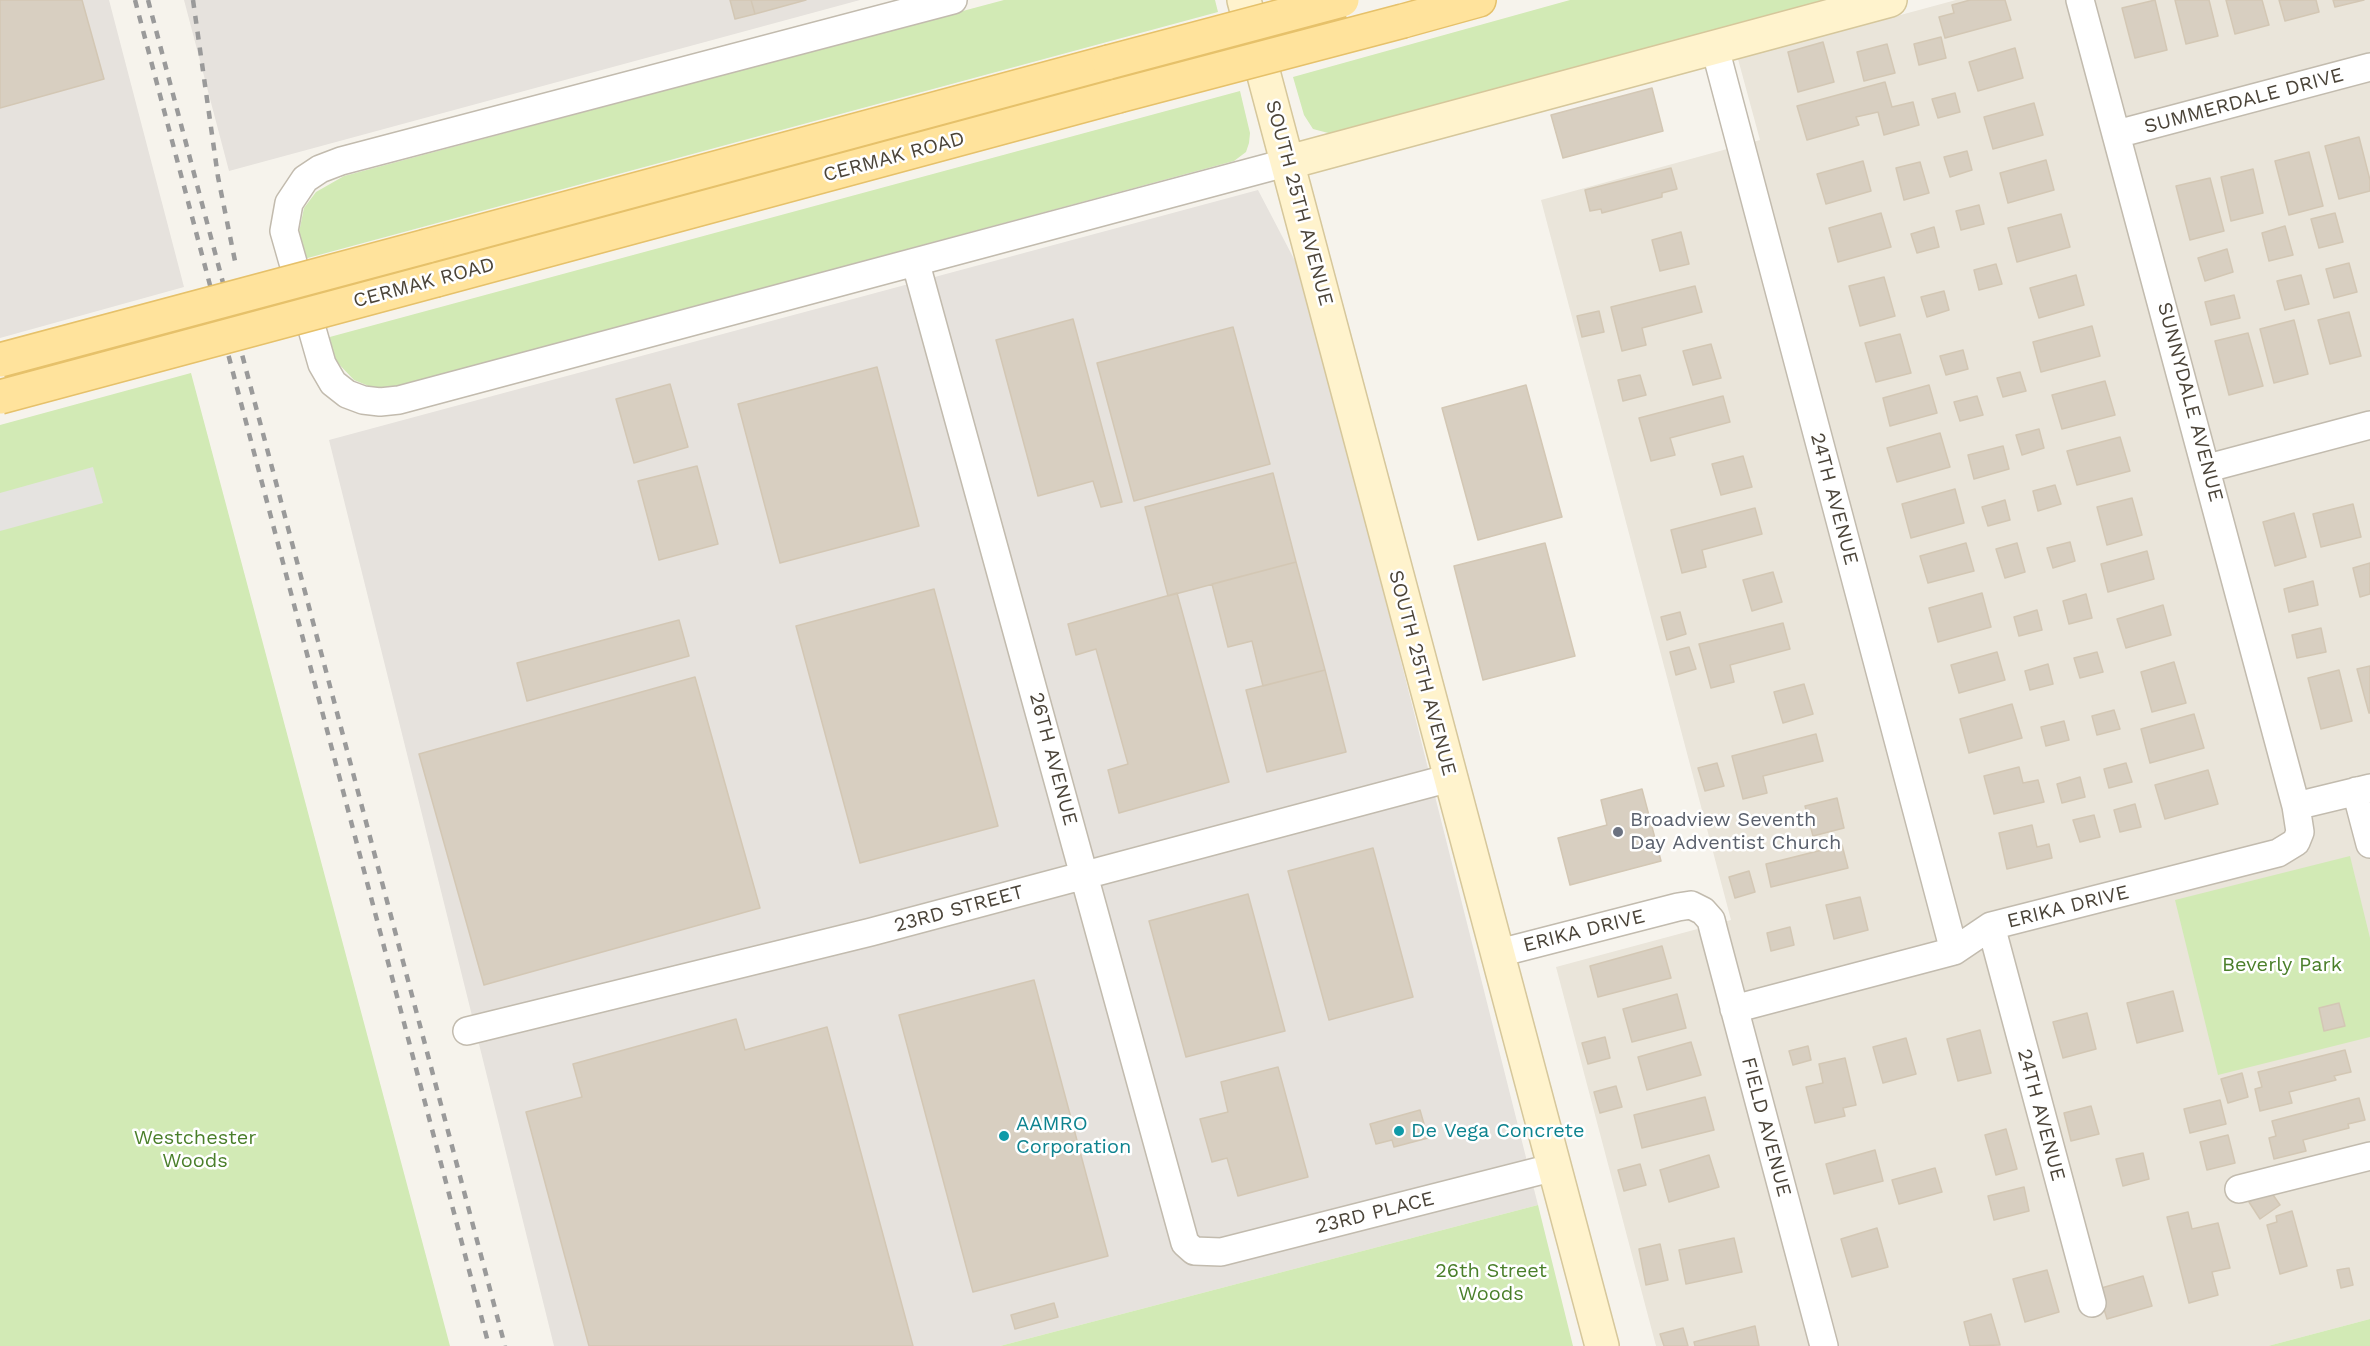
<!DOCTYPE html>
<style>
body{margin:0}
canvas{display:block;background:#f6f3ec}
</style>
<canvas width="2370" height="1346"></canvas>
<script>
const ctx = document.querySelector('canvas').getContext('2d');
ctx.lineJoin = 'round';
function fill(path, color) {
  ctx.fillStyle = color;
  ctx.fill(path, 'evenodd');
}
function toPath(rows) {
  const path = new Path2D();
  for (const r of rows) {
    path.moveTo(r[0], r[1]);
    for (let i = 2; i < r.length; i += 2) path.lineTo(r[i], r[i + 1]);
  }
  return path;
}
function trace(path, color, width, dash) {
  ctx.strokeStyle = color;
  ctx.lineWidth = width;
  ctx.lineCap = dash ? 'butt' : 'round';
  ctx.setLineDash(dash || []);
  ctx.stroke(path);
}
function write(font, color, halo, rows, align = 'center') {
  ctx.font = font + ' "Work Sans",sans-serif';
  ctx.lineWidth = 5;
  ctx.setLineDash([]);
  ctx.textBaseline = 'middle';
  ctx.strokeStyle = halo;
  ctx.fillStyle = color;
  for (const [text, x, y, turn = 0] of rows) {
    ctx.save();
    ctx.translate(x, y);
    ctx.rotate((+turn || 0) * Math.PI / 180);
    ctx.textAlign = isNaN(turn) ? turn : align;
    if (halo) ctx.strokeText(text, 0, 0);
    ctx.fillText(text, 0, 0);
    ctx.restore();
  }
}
const residential = toPath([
 [1956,0,2370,0,2370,1319,2268,1346,1656,1346,1556,967,1731,920,1541,200,1760,140,1738,59]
]);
const industrial = toPath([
 [0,0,109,0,184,287,0,338],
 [184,0,860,0,229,171],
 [1258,190,1305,280,1538,1205,1000,1346,554,1346,329,440]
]);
const green = toPath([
 [1004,0,1215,0,1218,12,304,259,299,232,304,208,316,192,344,176],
 [1570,0,1832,0,1332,134,1313,129,1304,115,1293,77],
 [1240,91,1250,133,1249,143,1246,152,1234,161,403,385,376,389,354,380,334,359,326,338],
 [191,373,450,1346,0,1346,0,425],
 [2350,856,2370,938,2370,1037,2218,1075,2175,900],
 [1538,1205,1573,1346,1000,1346],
 [2370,1319,2370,1346,2268,1346]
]);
const parking = toPath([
 [93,467,103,503,0,531,0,493]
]);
const building = toPath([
 [0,0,82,0,104,79,0,108,0,0],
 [730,0,751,0,755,14,735,19,730,0],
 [751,0,806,0,755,14,751,0],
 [1970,0,2005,0,2011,20,1945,38,1939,17,1954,13,1952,5,1970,0],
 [2155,0,2167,50,2135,58,2122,8,2155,0],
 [2175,0,2209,0,2218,36,2186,44,2175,0],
 [2226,0,2262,0,2269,25,2235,34,2226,0],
 [2279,0,2316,0,2319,12,2285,21,2279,0],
 [2333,0,2364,0,2335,7,2333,0],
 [1941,37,1946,58,1919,65,1914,44,1941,37],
 [1823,42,1834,82,1798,92,1788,52,1823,42],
 [1887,44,1895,73,1864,81,1857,52,1887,44],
 [2015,48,2023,78,1978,91,1969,62,2015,48],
 [1885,82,1892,107,1913,102,1919,125,1884,135,1878,112,1856,117,1859,125,1807,140,1797,106,1885,82],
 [1652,88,1663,131,1563,158,1551,115,1652,88],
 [1955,93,1960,112,1938,118,1932,99,1955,93],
 [2034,103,2043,135,1993,149,1984,117,2034,103],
 [2359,137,2370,180,2370,191,2339,199,2325,146,2359,137],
 [1967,151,1972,170,1950,177,1944,157,1967,151],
 [2309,152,2323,206,2289,215,2275,161,2309,152],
 [2046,160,2054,190,2008,203,2000,173,2046,160],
 [1863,161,1871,191,1826,204,1817,174,1863,161],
 [1920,162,1929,193,1904,200,1896,168,1920,162],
 [1671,168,1677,189,1662,193,1662,197,1602,213,1601,209,1590,211,1585,190,1671,168],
 [2253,169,2263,213,2231,221,2221,177,2253,169],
 [2210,178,2224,231,2190,240,2176,186,2210,178],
 [1979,205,1984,224,1961,230,1956,211,1979,205],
 [1881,213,1891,247,1838,262,1829,228,1881,213],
 [2335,213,2343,242,2319,248,2311,219,2335,213],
 [2061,214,2070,247,2017,262,2008,228,2061,214],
 [2285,226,2293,255,2269,261,2262,233,2285,226],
 [1934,227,1939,247,1917,253,1911,234,1934,227],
 [1681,232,1689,264,1660,271,1652,240,1681,232],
 [2227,249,2233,272,2205,281,2198,258,2227,249],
 [2349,263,2357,292,2334,298,2326,269,2349,263],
 [1996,264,2002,284,1979,290,1974,270,1996,264],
 [2076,275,2084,305,2039,318,2030,288,2076,275],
 [2301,275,2309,304,2285,310,2277,281,2301,275],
 [1884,277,1895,316,1860,326,1849,286,1884,277],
 [1695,286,1702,312,1642,328,1646,345,1622,351,1611,307,1695,286],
 [1944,291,1949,310,1927,317,1921,297,1944,291],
 [2234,295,2240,318,2211,325,2205,302,2234,295],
 [1599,311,1604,332,1582,337,1577,316,1599,311],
 [2349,312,2361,356,2330,364,2318,320,2349,312],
 [1073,319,1122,502,1101,507,1093,481,1038,496,996,340,1073,319],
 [2294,320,2308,374,2274,383,2260,329,2294,320],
 [2092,326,2100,356,2041,372,2033,342,2092,326],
 [1233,327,1270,464,1134,501,1097,363,1233,327],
 [2248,333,2263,386,2229,395,2215,341,2248,333],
 [1900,334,1911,373,1876,382,1865,343,1900,334],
 [1711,344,1721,378,1693,385,1683,351,1711,344],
 [1963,350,1968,369,1946,375,1940,356,1963,350],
 [877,367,919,526,780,563,738,404,877,367],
 [2020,372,2026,391,2003,397,1997,378,2020,372],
 [1640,375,1646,395,1623,401,1618,380,1640,375],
 [2105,381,2115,415,2062,429,2052,395,2105,381],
 [670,384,688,447,634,463,616,399,670,384],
 [1526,385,1562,517,1478,540,1442,408,1526,385],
 [1929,385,1937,413,1890,426,1883,398,1929,385],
 [1723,396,1730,422,1670,438,1675,455,1651,461,1639,418,1723,396],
 [1977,396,1983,415,1960,421,1954,402,1977,396],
 [2039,429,2044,448,2022,455,2016,435,2039,429],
 [1940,433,1950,467,1897,482,1887,448,1940,433],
 [2120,437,2130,471,2077,485,2067,451,2120,437],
 [2003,446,2009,469,1974,479,1968,455,2003,446],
 [1743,456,1752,487,1721,495,1712,464,1743,456],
 [697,466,718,544,659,560,638,481,697,466],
 [1273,473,1296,562,1168,596,1145,507,1273,473],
 [2055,485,2061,504,2038,511,2033,491,2055,485],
 [1955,489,1964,523,1911,538,1902,504,1955,489],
 [2132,498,2142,535,2107,545,2097,507,2132,498],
 [2005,500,2010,520,1988,526,1982,507,2005,500],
 [2353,504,2361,537,2321,547,2313,514,2353,504],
 [1755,508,1762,534,1702,550,1706,567,1682,573,1671,530,1755,508],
 [2294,513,2306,557,2275,566,2263,522,2294,513],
 [2070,542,2075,561,2053,568,2047,548,2070,542],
 [1545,543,1575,656,1483,680,1454,566,1545,543],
 [1966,543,1974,571,1928,583,1920,556,1966,543],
 [2017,543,2025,572,2005,578,1996,549,2017,543],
 [2147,551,2154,579,2108,592,2101,564,2147,551],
 [1296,562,1325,670,1263,686,1252,641,1228,647,1212,584,1296,562],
 [2370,563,2370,594,2360,597,2353,568,2370,563],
 [1773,572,1782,602,1752,611,1743,580,1773,572],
 [2313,581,2318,605,2289,612,2284,589,2313,581],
 [934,589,998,826,860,863,796,626,934,589],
 [1177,593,1229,782,1119,813,1108,770,1128,764,1096,649,1076,655,1068,624,1177,593],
 [1982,593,1991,627,1938,642,1929,608,1982,593],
 [2086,594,2092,618,2069,624,2063,601,2086,594],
 [2163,605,2171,635,2126,648,2117,619,2163,605],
 [2037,610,2042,630,2019,636,2014,617,2037,610],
 [1680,612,1686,634,1667,640,1661,617,1680,612],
 [679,620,689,656,527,701,517,663,679,620],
 [1783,623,1790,649,1730,665,1734,682,1711,688,1699,644,1783,623],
 [2321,628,2326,652,2297,658,2292,635,2321,628],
 [1689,647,1696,669,1676,675,1670,652,1689,647],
 [1997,652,2005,680,1959,693,1951,665,1997,652],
 [2097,652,2103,672,2080,678,2074,658,2097,652],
 [2174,662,2186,703,2152,712,2141,672,2174,662],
 [2048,664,2053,684,2030,690,2025,671,2048,664],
 [2370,666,2370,713,2369,713,2357,669,2370,666],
 [1325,670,1346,752,1267,772,1246,690,1325,670],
 [2339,670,2352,721,2321,729,2308,678,2339,670],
 [695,677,760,908,484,985,419,754,695,677],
 [1804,684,1813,714,1783,723,1774,692,1804,684],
 [2012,704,2022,738,1969,753,1960,719,2012,704],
 [2114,710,2120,729,2097,735,2092,716,2114,710],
 [2194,714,2204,748,2150,763,2141,729,2194,714],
 [2064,721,2069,740,2046,746,2041,727,2064,721],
 [1816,734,1823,761,1763,776,1767,793,1743,799,1732,756,1816,734],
 [1717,763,1724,786,1705,791,1698,768,1717,763],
 [2126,763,2132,782,2109,788,2104,769,2126,763],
 [2019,767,2023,783,2038,780,2044,802,1994,814,1984,776,2019,767],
 [2208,770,2218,804,2165,819,2155,785,2208,770],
 [2080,777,2085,797,2062,803,2057,784,2080,777],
 [1642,789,1661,861,1570,885,1558,838,1607,825,1601,800,1642,789],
 [1837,798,1844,828,1813,836,1805,806,1837,798],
 [2135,804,2141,827,2120,832,2114,810,2135,804],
 [2094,815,2100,837,2080,842,2073,820,2094,815],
 [2032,825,2037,847,2049,844,2052,858,2007,869,1999,833,2032,825],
 [1842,845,1848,868,1771,887,1766,864,1842,845],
 [1373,848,1413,997,1329,1020,1288,871,1373,848],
 [1749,871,1755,892,1735,898,1729,877,1749,871],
 [1248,894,1285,1031,1186,1057,1149,921,1248,894],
 [1860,897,1868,930,1834,939,1826,905,1860,897],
 [1790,927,1794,945,1771,951,1767,933,1790,927],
 [1662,946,1671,978,1598,997,1590,966,1662,946],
 [1034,980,1108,1256,973,1292,899,1015,1034,980],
 [2173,991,2183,1031,2137,1043,2127,1003,2173,991],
 [1677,994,1686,1028,1632,1042,1623,1009,1677,994],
 [2339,1003,2345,1026,2324,1031,2319,1008,2339,1003],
 [2087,1013,2096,1049,2063,1058,2053,1022,2087,1013],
 [736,1019,745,1050,827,1027,913,1346,589,1346,526,1112,582,1097,573,1064,736,1019],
 [1980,1030,1991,1073,1958,1081,1947,1039,1980,1030],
 [1605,1037,1610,1058,1588,1064,1582,1043,1605,1037],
 [1906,1038,1916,1074,1883,1083,1873,1047,1906,1038],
 [1691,1042,1701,1075,1647,1090,1638,1057,1691,1042],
 [1808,1046,1811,1060,1793,1065,1789,1051,1808,1046],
 [2345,1050,2351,1072,2334,1076,2336,1080,2289,1092,2292,1103,2260,1111,2255,1089,2262,1087,2258,1072,2345,1050],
 [1845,1058,1856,1105,1843,1108,1845,1116,1815,1123,1806,1087,1823,1083,1819,1064,1845,1058],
 [1278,1067,1308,1177,1238,1196,1227,1158,1212,1162,1200,1119,1228,1112,1221,1082,1278,1067],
 [2242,1073,2248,1097,2228,1103,2221,1079,2242,1073],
 [1616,1086,1622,1107,1600,1113,1594,1092,1616,1086],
 [1705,1097,1714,1130,1642,1148,1634,1115,1705,1097],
 [2359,1098,2365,1120,2348,1124,2349,1128,2303,1140,2306,1151,2274,1159,2269,1138,2276,1136,2272,1121,2359,1098],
 [2220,1100,2226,1124,2190,1133,2184,1109,2220,1100],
 [2091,1106,2099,1134,2071,1141,2064,1113,2091,1106],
 [1420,1110,1428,1138,1394,1147,1392,1140,1376,1144,1370,1124,1420,1110],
 [2006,1129,2017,1169,1996,1175,1985,1135,2006,1129],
 [2228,1135,2235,1163,2207,1170,2200,1142,2228,1135],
 [1875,1150,1883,1181,1834,1194,1826,1164,1875,1150],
 [2143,1153,2149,1179,2123,1186,2116,1159,2143,1153],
 [1709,1155,1719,1187,1669,1202,1660,1170,1709,1155],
 [1640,1164,1646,1185,1624,1191,1618,1170,1640,1164],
 [1935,1168,1942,1192,1899,1204,1892,1180,1935,1168],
 [2024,1187,2029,1211,1994,1220,1988,1196,2024,1187],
 [2269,1189,2280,1205,2260,1219,2249,1202,2269,1189],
 [2292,1211,2307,1266,2280,1274,2267,1225,2277,1222,2276,1216,2292,1211],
 [2188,1212,2192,1229,2218,1223,2230,1268,2212,1272,2218,1295,2189,1303,2167,1217,2188,1212],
 [1877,1228,1888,1267,1852,1277,1841,1239,1877,1228],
 [1734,1238,1742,1272,1686,1284,1679,1250,1734,1238],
 [1660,1244,1668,1280,1646,1285,1639,1249,1660,1244],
 [2349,1268,2353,1285,2341,1288,2337,1270,2349,1268],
 [2047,1270,2059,1312,2025,1322,2013,1279,2047,1270],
 [2143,1276,2152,1306,2107,1319,2098,1289,2143,1276],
 [1054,1303,1058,1317,1015,1329,1011,1315,1054,1303],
 [1991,1314,2000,1345,1970,1346,1964,1322,1991,1314],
 [1755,1326,1759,1346,1695,1346,1694,1342,1755,1326],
 [1683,1328,1688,1346,1664,1346,1660,1334,1683,1328]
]);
const street = toPath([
 [953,0,341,161,320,169,305,179,289,203,284,231,322,364,333,383,347,394,363,400,380,402,399,400,1289,162],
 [2080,0,2296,806],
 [1715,48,1954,951],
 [2117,134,2370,67],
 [916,264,1185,1243,1194,1251,1221,1252,1555,1167],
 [2208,468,2370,425],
 [2356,791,2370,844],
 [1991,926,2092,1303],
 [1499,953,1678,907,1691,905,1703,911,1711,920,1714,932,1824,1346],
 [1734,1009,1954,951,1991,926,2278,853,2296,842,2300,832,2296,806,2370,788],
 [467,1031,871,932,1450,778],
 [2239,1189,2370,1156]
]);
const secondary = toPath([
 [1244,0,1602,1346],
 [1289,162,1890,0]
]);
const primary = toPath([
 [1403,21,1479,0],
 [427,246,1109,62],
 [436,280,1118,96]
]);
const rail = toPath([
 [135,0,489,1346],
 [148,0,505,1346],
 [193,0,218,177,236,266]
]);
const primaryBridge = toPath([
 [1109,62,1342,0],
 [1118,96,1403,21],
 [0,360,427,246],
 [0,397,436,280]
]);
const markers = [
 [1618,832,6,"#6b7280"],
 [1399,1131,6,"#0f9aa8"],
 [1004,1136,6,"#0f9aa8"]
];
const streetNames = [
 ["SUMMERDALE DRIVE",2244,101,-15],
 ["CERMAK ROAD",894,157,-15],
 ["SOUTH 25TH AVENUE",1299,203,75],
 ["CERMAK ROAD",424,283,-15],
 ["SUNNYDALE AVENUE",2190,402,75],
 ["24TH AVENUE",1834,499,75],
 ["SOUTH 25TH AVENUE",1422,673,75],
 ["26TH AVENUE",1053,759,75],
 ["ERIKA DRIVE",2068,907,-14],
 ["23RD STREET",959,909,-15],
 ["ERIKA DRIVE",1584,931,-14],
 ["24TH AVENUE",2041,1115,75],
 ["FIELD AVENUE",1766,1127,75],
 ["23RD PLACE",1375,1213,-14]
];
const worshipNames = [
 ["Broadview Seventh",1630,820],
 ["Day Adventist Church",1630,843]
];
const parkNames = [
 ["Beverly Park",2282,965],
 ["Westchester",195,1138],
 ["Woods",195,1161],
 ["26th Street",1491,1271],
 ["Woods",1491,1294]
];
const cultureNames = [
 ["AAMRO",1016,1124],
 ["Corporation",1016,1147],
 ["De Vega Concrete",1411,1131]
];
fill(residential, '#eae5da');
fill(industrial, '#e6e2dd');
fill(green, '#d2eab5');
fill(parking, '#e5e3e0');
fill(building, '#d8cfc1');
trace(building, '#d3c7b4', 1.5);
trace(street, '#c2bbae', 30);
trace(secondary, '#d6c79b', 36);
trace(primary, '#e6c16a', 36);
trace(street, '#fff', 27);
trace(secondary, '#fff3cd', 33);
trace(primary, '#ffe39c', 33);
trace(rail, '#9a9a9a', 4.5, [8, 8]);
trace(primaryBridge, '#e6c16a', 36, []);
trace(primaryBridge, '#ffe39c', 33);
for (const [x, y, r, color] of markers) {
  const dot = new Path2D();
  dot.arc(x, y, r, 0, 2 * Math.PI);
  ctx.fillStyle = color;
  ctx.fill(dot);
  trace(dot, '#fff', 2);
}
write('20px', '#4b4439', '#fff', streetNames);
write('20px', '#5b616d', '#fff', worshipNames, 'left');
write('20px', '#4a7f2a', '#fff', parkNames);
write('20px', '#0d838f', '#fff', cultureNames, 'left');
</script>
